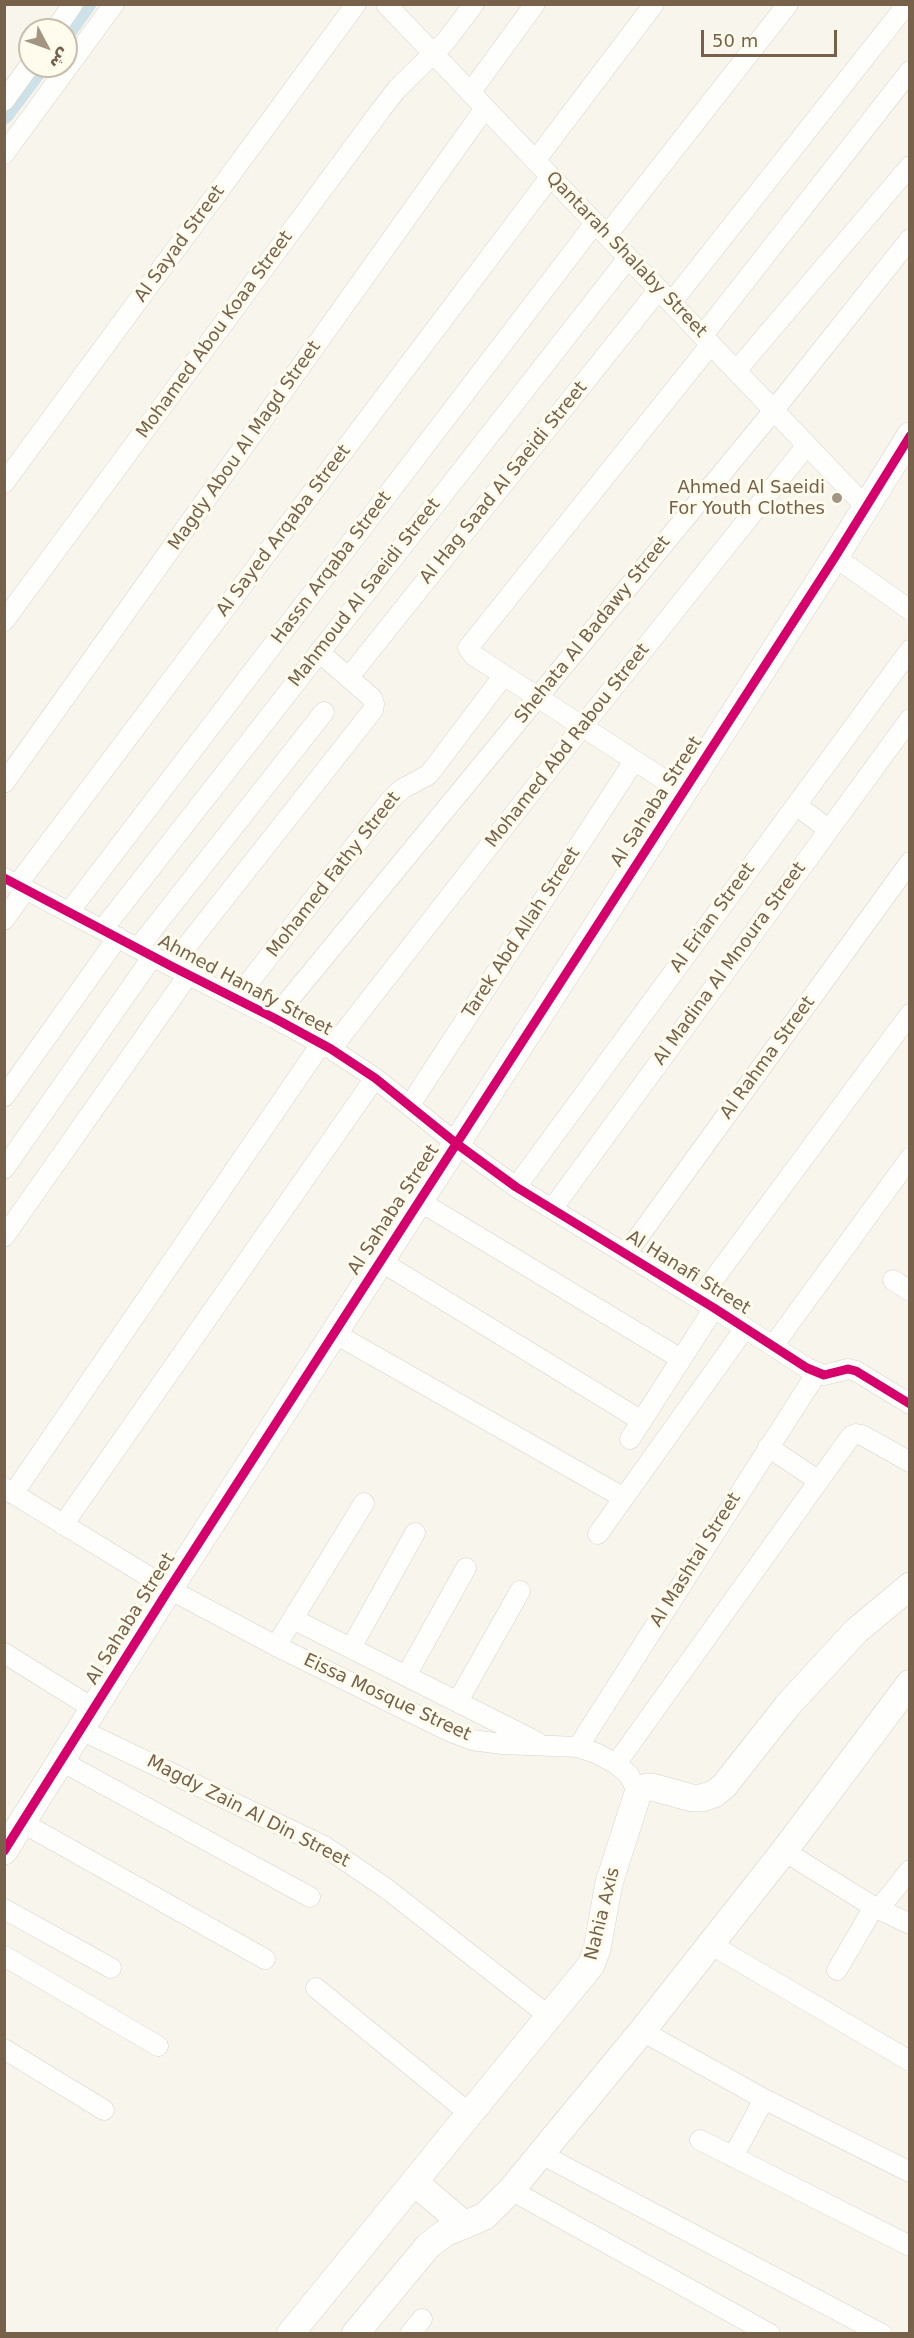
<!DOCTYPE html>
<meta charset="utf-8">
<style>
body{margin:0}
#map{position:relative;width:914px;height:2338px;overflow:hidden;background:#f8f5ec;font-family:"DejaVu Sans",Vazirmatn,sans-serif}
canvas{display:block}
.frame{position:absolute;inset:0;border:6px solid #77614a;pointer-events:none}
.north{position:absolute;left:18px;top:18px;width:60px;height:60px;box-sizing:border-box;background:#fffbed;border:2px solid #c9bdac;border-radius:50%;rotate:131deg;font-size:16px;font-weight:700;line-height:24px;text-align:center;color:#77614a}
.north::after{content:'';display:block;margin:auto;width:21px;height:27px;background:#a49583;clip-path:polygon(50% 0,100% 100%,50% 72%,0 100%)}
.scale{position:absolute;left:701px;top:30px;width:136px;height:27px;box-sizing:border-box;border:3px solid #77614a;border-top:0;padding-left:8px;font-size:18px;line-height:21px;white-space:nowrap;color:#77614a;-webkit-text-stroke:4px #fffbed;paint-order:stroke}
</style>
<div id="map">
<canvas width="914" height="2338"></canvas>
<div class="frame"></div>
<div class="north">ش</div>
<div class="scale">50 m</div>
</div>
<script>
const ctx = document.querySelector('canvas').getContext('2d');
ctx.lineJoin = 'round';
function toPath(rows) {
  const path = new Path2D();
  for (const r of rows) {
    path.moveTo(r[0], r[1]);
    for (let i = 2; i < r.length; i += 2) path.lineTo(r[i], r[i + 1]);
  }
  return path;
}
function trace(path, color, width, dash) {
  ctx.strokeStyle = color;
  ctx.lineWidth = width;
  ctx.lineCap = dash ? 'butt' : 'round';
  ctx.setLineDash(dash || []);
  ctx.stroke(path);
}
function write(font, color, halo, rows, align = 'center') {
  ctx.font = font + ' "DejaVu Sans",sans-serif';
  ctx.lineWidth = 6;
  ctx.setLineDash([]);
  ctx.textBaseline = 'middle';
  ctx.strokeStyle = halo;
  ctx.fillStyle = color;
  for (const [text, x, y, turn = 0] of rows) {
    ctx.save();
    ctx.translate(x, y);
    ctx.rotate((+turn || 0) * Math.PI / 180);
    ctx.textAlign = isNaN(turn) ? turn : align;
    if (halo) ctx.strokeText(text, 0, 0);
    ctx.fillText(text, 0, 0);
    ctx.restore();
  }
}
const canal = toPath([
 [66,32,86,4],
 [4,114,40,66]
]);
const street = toPath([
 [386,4,866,507],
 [55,30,73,4],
 [470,93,535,4],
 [4,101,30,65],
 [4,154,114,4],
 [535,161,654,4],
 [607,235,788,4],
 [671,303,907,4],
 [703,335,910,71],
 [736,371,910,166],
 [4,483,356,4],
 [835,557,910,610],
 [4,621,380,111,397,89,446,41,474,4],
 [349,677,659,289],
 [4,783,485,108],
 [683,792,473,655,468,648,711,344],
 [796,805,828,829],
 [4,878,171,966,274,1018,331,1049,375,1078,457,1144,516,1187,714,1308,807,1368,824,1375,848,1369,856,1371,910,1404],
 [17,885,550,177],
 [69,912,595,223],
 [4,920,26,889],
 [103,929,628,258],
 [138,948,324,712],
 [171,966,373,710,374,704,372,698,319,652],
 [236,999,392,798,402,789,428,775,433,769,504,675],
 [274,1018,774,410,910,239],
 [331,1049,582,727,807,445],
 [4,1097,118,937],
 [410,1105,634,761],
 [4,1169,153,956],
 [516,1187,910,650],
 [419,1201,681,1359],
 [552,1209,910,719],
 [4,1237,188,975],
 [626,1254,910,862],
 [380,1261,642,1421],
 [893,1280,910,1291],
 [699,1299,910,1014],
 [334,1333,624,1498],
 [773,1346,910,1158],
 [630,1439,714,1308],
 [768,1447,819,1481],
 [4,1488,169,1589,276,1646,451,1732,472,1740,502,1744,578,1747,598,1754,616,1764,629,1775,638,1793],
 [13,1494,321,1044],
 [63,1525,375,1078],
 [598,1534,745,1328],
 [293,1619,537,1742],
 [276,1646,364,1503],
 [351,1648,415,1533],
 [4,1653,94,1709],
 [406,1676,466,1568],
 [458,1701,520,1591],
 [81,1730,324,1846,387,1889,550,2017],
 [578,1747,816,1374],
 [61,1761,310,1897],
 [616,1764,851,1436,856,1434,862,1435,910,1462],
 [23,1823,265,1959],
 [784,1851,874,1907,910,1924],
 [4,1909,111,1968],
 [879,1909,910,1870],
 [710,1944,910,2061],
 [4,1956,158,2046],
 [837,1970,874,1907],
 [316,1988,470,2114],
 [642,2031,764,2099,910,2172],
 [4,2049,104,2110],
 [700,2140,910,2246],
 [541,2154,882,2334],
 [733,2157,764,2099],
 [511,2190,770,2334],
 [410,2334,422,2319]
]);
const secondary = toPath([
 [4,1851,169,1589,835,557,910,436],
 [414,2182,465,2225],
 [290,2334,591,1965,597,1949,609,1883,638,1793,646,1787,652,1787,692,1798,701,1798,714,1794,724,1786,788,1705,856,1631,910,1586],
 [355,2334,428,2246,445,2233,485,2216,511,2190,642,2031,784,1851,910,1683]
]);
const cycleway = toPath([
 [4,878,171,966,274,1018,331,1049,375,1078,457,1144,516,1187,714,1308,807,1368,824,1375,848,1369,856,1371,910,1404],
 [4,1851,169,1589,835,557,910,436]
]);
const markers = [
 [837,498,6,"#a49583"]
];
const streetNames = [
 ["Al Sayad Street",180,244,-54],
 ["Qantarah Shalaby Street",626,255,46],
 ["Mohamed Abou Koaa Street",215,335,-54],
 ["Magdy Abou Al Magd Street",245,446,-55],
 ["Al Hag Saad Al Saeidi Street",504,483,-51],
 ["Al Sayed Arqaba Street",284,531,-53],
 ["Hassn Arqaba Street",332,568,-53],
 ["Mahmoud Al Saeidi Street",365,593,-52],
 ["Shehata Al Badawy Street",593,630,-51],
 ["Mohamed Abd Rabou Street",568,746,-52],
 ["Al Sahaba Street",657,802,-57],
 ["Mohamed Fathy Street",334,875,-52],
 ["Al Erian Street",713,918,-54],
 ["Tarek Abd Allah Street",522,933,-57],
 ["Al Madina Al Mnoura Street",730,964,-54],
 ["Ahmed Hanafy Street",245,986,28],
 ["Al Rahma Street",768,1058,-54],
 ["Al Sahaba Street",394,1210,-57],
 ["Al Hanafi Street",688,1273,32],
 ["Al Mashtal Street",696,1560,-58],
 ["Al Sahaba Street",131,1619,-58],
 ["Eissa Mosque Street",387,1698,25],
 ["Magdy Zain Al Din Street",248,1812,27],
 ["Nahia Axis",603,1914,-76]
];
const poiNames = [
 ["Ahmed Al Saeidi",825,488],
 ["For Youth Clothes",825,509]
];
trace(canal, '#cde1e8', 20);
trace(street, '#d7d2ca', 21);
trace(secondary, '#d8d2c9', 28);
trace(street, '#fefefc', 20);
trace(secondary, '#fefefc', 27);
trace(cycleway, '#d6006c', 9);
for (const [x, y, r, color] of markers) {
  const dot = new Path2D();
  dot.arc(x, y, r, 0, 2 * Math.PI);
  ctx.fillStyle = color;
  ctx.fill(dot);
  trace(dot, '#fffbed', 2);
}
write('18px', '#77614a', '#fffbed', streetNames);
write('18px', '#77614a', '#fffbed', poiNames, 'right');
</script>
